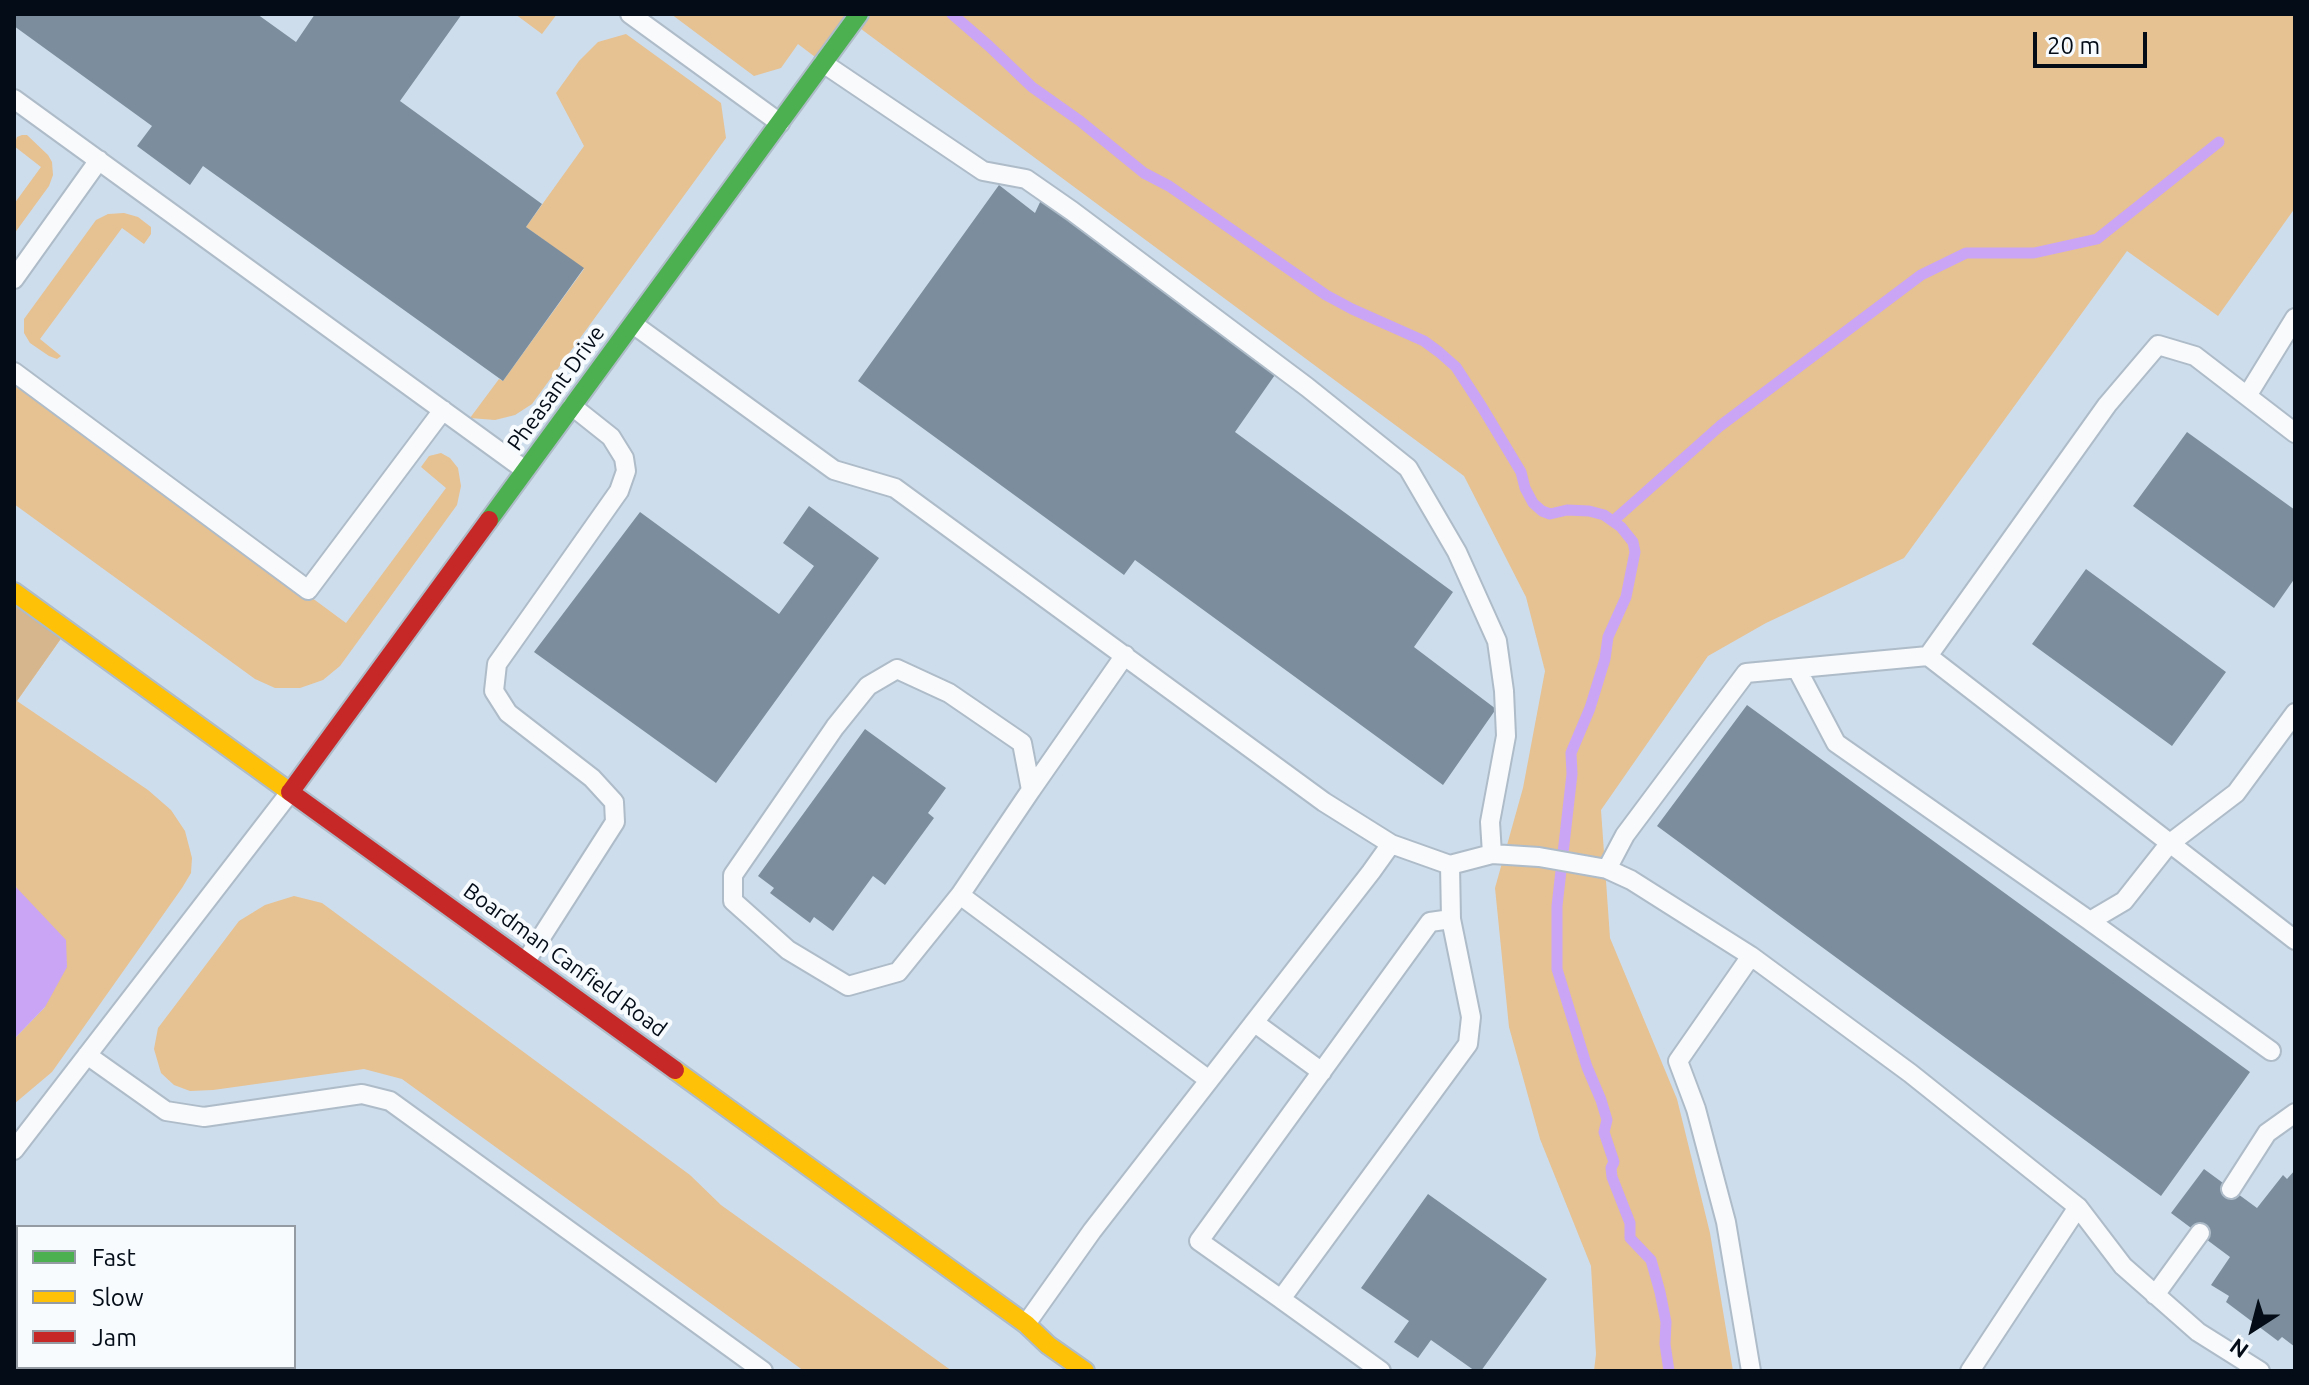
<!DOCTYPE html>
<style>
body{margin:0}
#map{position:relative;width:2309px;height:1385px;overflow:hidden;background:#ceddeb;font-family:Ubuntu,sans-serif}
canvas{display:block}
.frame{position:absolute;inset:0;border:16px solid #030c17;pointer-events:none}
.legend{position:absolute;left:16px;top:1225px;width:280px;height:144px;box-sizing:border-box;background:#f7fbfe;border:2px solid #959ba2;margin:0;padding:10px 14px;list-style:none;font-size:24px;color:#030c17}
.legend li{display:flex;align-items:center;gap:16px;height:40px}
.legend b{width:40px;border:2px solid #959ba2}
.north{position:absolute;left:2213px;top:1289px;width:80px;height:80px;-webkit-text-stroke:6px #f7fbfe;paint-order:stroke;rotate:216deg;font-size:22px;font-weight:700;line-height:32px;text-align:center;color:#030c17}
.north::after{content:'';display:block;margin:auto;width:28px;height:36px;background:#030c17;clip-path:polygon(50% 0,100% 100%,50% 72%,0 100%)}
.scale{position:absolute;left:2033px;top:32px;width:114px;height:36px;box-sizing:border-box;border:4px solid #030c17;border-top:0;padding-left:10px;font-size:24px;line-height:28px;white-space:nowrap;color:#030c17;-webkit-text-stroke:6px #f7fbfe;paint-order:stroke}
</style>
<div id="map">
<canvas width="2309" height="1385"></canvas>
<div class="frame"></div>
<ul class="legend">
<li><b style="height:10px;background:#4caf50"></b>Fast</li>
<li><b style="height:10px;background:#ffc107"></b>Slow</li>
<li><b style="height:10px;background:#c62828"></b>Jam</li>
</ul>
<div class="north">N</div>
<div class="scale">20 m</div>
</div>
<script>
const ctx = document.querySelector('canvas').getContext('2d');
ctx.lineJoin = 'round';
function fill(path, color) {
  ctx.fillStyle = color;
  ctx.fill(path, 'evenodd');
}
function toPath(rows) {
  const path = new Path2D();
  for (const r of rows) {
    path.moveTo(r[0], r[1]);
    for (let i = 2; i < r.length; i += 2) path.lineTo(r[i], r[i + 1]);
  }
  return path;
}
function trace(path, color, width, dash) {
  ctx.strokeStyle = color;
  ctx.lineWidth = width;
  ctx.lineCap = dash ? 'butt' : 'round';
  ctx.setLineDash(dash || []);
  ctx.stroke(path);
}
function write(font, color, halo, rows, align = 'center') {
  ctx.font = font + ' Ubuntu,sans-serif';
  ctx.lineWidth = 8;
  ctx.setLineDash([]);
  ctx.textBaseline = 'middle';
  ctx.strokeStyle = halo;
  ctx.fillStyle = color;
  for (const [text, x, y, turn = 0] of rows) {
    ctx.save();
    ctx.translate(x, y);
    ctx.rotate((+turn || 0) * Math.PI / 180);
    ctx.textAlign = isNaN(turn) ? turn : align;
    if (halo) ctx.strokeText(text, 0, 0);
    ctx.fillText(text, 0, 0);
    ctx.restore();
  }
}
const green = toPath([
 [515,14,557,14,542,34],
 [671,14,2295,14,2295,208,2218,316,2127,251,1904,558,1766,623,1708,656,1601,810,1610,938,1677,1099,1710,1233,1733,1371,1594,1371,1596,1354,1591,1266,1540,1139,1509,1027,1495,888,1523,788,1545,671,1526,597,1464,476,853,23,823,63,798,44,781,68,754,76],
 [626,34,721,103,726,138,532,404,515,415,495,420,470,418,499,379,503,381,584,269,526,227,584,146,556,93,579,61,598,42],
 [22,135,27,135,48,155,52,162,53,175,49,186,14,234,14,204,41,167,14,146,17,137],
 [124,213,138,217,151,227,151,234,144,244,122,228,40,339,61,356,57,359,49,356,30,343,24,333,24,319,96,220,108,214],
 [14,378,346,623,446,488,421,467,429,456,441,453,450,458,458,468,461,486,457,505,340,666,323,680,300,688,275,688,255,679,14,504],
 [14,592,67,630,17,701,148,790,171,810,185,831,192,858,191,873,182,888,52,1072,14,1104,14,1039,45,1007,16,886,14,885],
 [294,896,322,903,690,1175,721,1205,952,1371,804,1371,402,1079,364,1069,213,1090,190,1091,174,1085,161,1073,154,1049,158,1028,239,921,265,905]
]);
const forest = toPath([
 [14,592,67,630,14,705]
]);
const water = toPath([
 [14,885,66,940,67,967,45,1007,14,1039]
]);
const stream = toPath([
 [952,14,989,46,1032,87,1080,121,1144,173,1169,186,1326,295,1352,309,1424,341,1439,352,1456,367,1482,407,1521,472,1525,488,1533,503,1542,511,1550,514,1567,510,1589,511,1604,515,1621,527,1633,542,1635,552,1626,597,1608,637,1605,659,1590,708,1571,753,1572,774,1557,906,1557,969,1587,1067,1601,1100,1607,1120,1604,1132,1614,1162,1611,1168,1612,1177,1630,1223,1630,1238,1651,1260,1660,1292,1666,1322,1665,1344,1669,1371],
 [1613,521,1720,426,1921,275,1966,253,2034,253,2097,239,2219,142]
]);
const building = toPath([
 [14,14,257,14,296,42,315,14,462,14,400,101,542,204,526,227,584,268,503,381,203,166,190,185,137,146,152,126,14,26],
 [999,185,1035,213,1041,200,1277,372,1235,432,1453,592,1414,647,1496,709,1443,785,1135,560,1124,575,858,381],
 [2187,432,2295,510,2295,578,2274,608,2133,506],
 [809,506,879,558,716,783,534,652,640,512,779,614,814,566,783,543],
 [2086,569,2226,672,2172,746,2032,644],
 [1747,705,2250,1072,2161,1196,1657,826],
 [865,729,946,788,928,813,934,818,885,885,873,876,833,931,814,917,810,923,770,893,774,888,758,876],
 [2204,1169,2257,1208,2283,1175,2287,1179,2295,1170,2295,1347,2282,1337,2278,1341,2226,1302,2229,1296,2211,1285,2230,1257,2171,1213],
 [1428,1194,1547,1279,1481,1371,1475,1371,1431,1340,1418,1358,1394,1342,1409,1321,1361,1288]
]);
const lane = toPath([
 [630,14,780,123],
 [823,63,983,171,1026,179,1072,211,1307,387,1408,468,1457,552,1497,641,1504,691,1506,736,1490,822,1492,854],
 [14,99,525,470],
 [14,279,99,160],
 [633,324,834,470,895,488,1324,802,1391,844,1450,865,1492,854,1539,857,1607,869,1631,880,1751,956,1910,1073,2078,1207,2123,1266,2198,1332,2260,1371],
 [14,372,308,590,443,410],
 [2247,396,2295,318],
 [1928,656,2107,405,2158,345,2195,356,2295,433],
 [897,669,949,693,1022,743,1031,790,960,895,898,972,848,986,788,950,733,901,733,875,835,727,868,686,897,669],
 [1797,669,1836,743,2090,921,2124,901,2169,844,2236,793,2295,713],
 [1031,790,1125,655],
 [1450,865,1451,919],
 [1607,869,1625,835,1746,673,1928,656,2295,940],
 [960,895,1209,1080],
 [1451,919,1471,1017,1468,1044,1281,1299,1199,1241,1430,922,1451,919],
 [2090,921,2271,1051],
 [526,961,615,822,614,802,592,778,508,713,494,691,497,664,619,491,626,471,624,458,611,437,572,406],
 [1255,1023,1322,1072],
 [87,1055,166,1111,204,1117,362,1094,390,1101,763,1371],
 [14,1150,291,791],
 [2231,1189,2267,1133,2295,1113],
 [2155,1295,2200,1233],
 [1281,1299,1381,1371],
 [1026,1324,1092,1231,1371,872,1391,844],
 [1751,1371,1726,1222,1696,1109,1678,1061,1751,956],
 [1970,1371,2078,1207]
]);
const fast = toPath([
 [489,520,859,14]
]);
const slow = toPath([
 [14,592,290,792],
 [675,1070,1026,1324,1048,1345,1085,1371]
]);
const jam = toPath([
 [291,791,489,520],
 [290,792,675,1070]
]);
const streetNames = [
 ["Pheasant Drive",556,388,-54],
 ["Boardman Canfield Road",565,960,36]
];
fill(green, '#e6c192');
fill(forest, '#d6b68d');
fill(water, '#caa5f6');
trace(stream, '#caa5f6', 11);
fill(building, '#7c8e9d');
trace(lane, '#aebbc8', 22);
trace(fast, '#aebbc8', 22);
trace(slow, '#aebbc8', 22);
trace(jam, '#aebbc8', 22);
trace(lane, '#f8fafc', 18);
trace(fast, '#4caf50', 18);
trace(slow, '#ffc107', 18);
trace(jam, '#c62828', 18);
write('22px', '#030c17', '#f7fbfe', streetNames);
</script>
